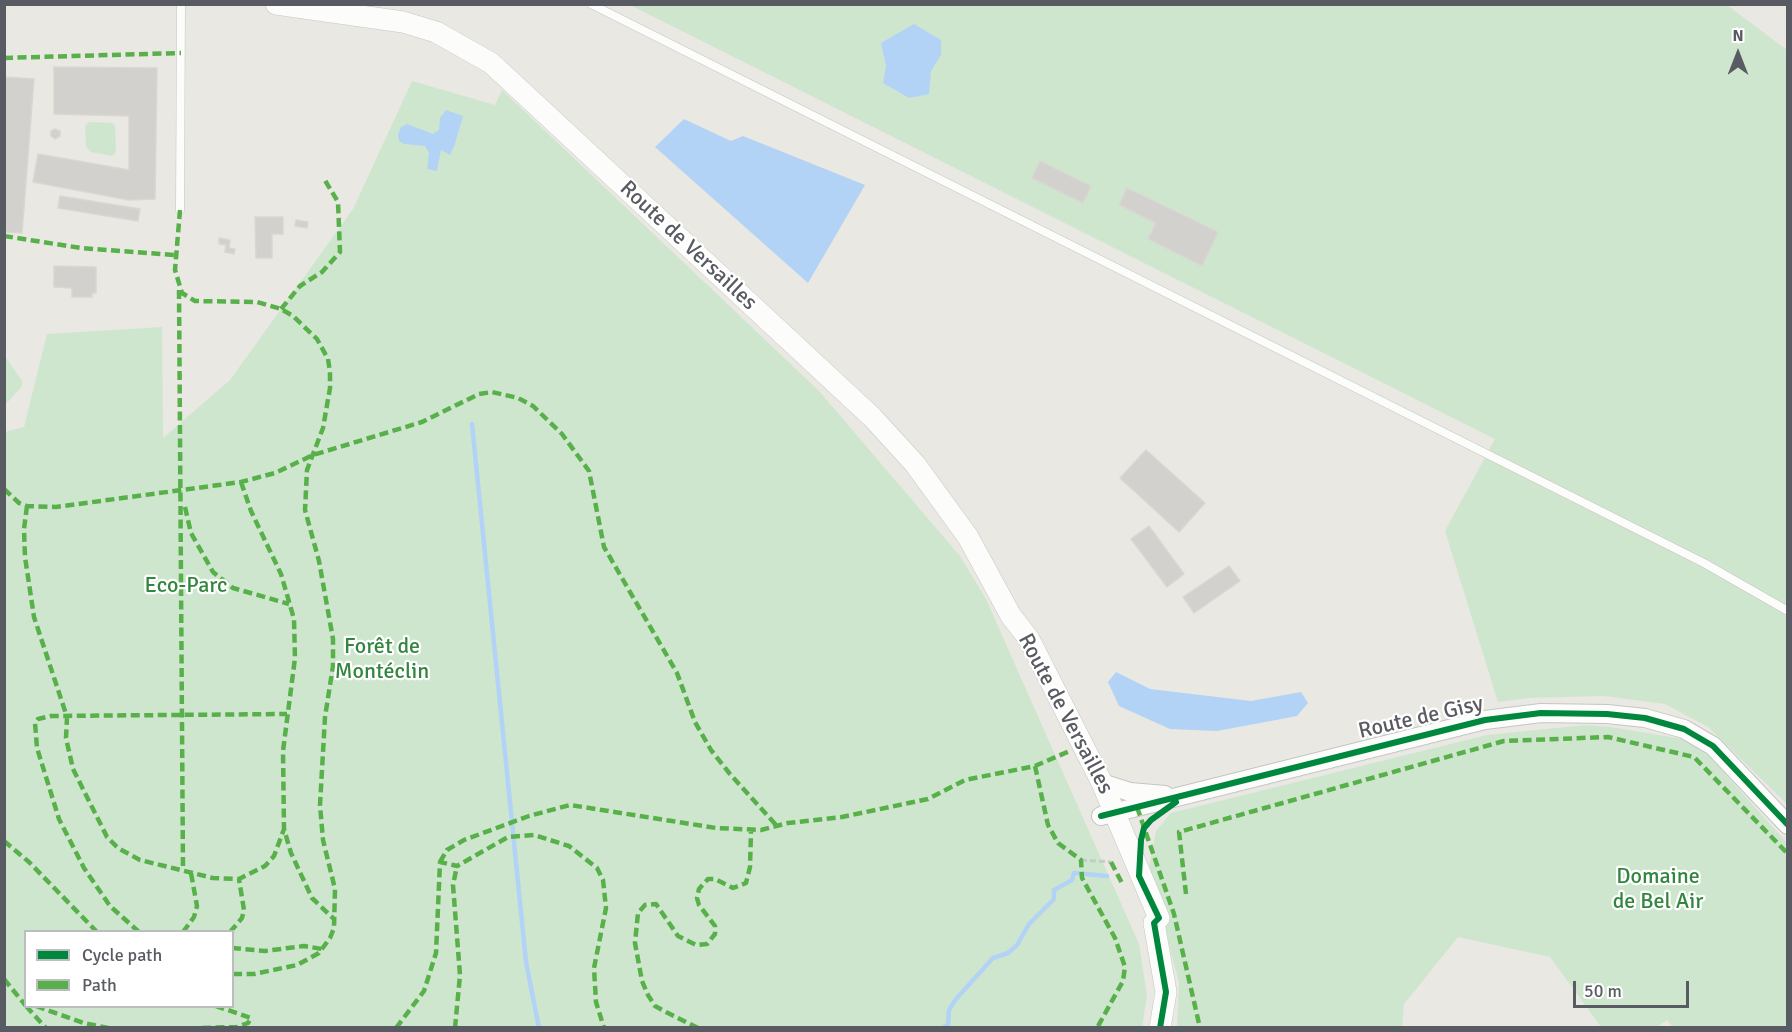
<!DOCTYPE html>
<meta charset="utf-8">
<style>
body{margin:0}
#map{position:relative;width:1792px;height:1032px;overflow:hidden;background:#e9e8e2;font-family:Signika,sans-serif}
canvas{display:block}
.frame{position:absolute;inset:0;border:6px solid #585b61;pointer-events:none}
.legend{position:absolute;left:24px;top:930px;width:210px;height:78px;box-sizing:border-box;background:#fff;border:2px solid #bcbdc0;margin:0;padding:8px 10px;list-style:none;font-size:18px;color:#585b61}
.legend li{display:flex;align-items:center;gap:12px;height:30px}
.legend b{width:30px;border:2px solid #bcbdc0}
.north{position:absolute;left:1708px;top:24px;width:60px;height:60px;-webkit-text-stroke:4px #fff;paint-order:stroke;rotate:0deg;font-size:16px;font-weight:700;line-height:24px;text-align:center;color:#585b61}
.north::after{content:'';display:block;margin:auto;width:21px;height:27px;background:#585b61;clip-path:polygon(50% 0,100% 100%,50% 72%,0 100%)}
.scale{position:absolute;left:1573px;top:981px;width:116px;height:27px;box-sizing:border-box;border:3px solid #585b61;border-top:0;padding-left:8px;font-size:18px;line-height:21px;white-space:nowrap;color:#585b61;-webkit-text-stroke:4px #fff;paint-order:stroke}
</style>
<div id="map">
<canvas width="1792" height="1032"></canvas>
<div class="frame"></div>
<ul class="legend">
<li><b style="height:8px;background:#00873e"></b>Cycle path</li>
<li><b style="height:8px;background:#58b04a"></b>Path</li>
</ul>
<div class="north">N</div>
<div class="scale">50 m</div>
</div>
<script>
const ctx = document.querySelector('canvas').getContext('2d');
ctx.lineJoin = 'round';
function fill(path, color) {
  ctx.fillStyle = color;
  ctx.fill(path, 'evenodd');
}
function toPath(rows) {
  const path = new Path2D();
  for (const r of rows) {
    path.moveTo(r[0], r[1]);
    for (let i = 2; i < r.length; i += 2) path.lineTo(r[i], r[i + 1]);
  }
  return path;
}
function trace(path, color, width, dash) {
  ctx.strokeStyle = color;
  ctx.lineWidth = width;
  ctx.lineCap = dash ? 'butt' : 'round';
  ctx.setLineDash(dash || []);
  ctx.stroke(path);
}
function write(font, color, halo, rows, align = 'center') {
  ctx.font = font + ' Signika,sans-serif';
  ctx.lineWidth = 4.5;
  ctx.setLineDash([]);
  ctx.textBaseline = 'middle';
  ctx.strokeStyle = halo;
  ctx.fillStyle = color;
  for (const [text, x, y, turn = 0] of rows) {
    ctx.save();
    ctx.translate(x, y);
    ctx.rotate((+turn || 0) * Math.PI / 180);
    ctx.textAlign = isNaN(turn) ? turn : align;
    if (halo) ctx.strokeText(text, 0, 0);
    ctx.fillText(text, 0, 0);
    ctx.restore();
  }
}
const green = toPath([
 [630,5,1727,5,1787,50,1787,804,1708,727,1665,704,1604,696,1529,698,1498,702,1445,531,1495,439],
 [412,81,495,105,502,90,819,391,960,556,986,599,1139,944,1147,995,1142,1028,5,1028,5,432,24,427,47,334,162,327,163,438,230,380,353,209],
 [26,932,232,932,232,1006,26,1006],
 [89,122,112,123,115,126,116,152,112,156,91,152,86,147,85,126],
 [5,356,22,381,22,386,5,405],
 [1586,725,1611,727,1677,738,1688,742,1709,756,1787,843,1787,1027,1673,1027,1667,1020,1657,1027,1601,1027,1550,957,1458,937,1404,1004,1402,1027,1177,1027,1179,982,1149,869,1156,831,1171,813,1487,735]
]);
const water = toPath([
 [914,24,941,40,941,55,931,71,929,94,909,98,883,83,886,66,881,43],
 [446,110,463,116,455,144,450,155,441,150,437,171,427,169,429,153,425,146,404,144,399,141,398,134,401,127,407,124,433,134,439,130,440,118],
 [684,119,731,141,743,136,865,185,808,283,655,147],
 [1116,672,1150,689,1251,701,1301,692,1308,703,1297,716,1217,731,1170,729,1119,706,1108,682]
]);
const stream = toPath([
 [472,424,526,962,539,1028],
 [942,1028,948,1025,949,1010,956,999,993,958,1008,953,1017,945,1029,924,1054,899,1054,890,1072,880,1074,873,1107,876]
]);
const building = toPath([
 [54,67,157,68,155,199,129,200,33,182,38,154,129,170,129,116,54,114,54,67],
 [4,77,34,79,22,233,4,232,4,77],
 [55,129,60,131,60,136,55,139,51,136,51,131,55,129],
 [1040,161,1091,186,1083,203,1032,178,1040,161],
 [1127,188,1218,232,1202,266,1148,239,1156,223,1119,205,1127,188],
 [60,196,140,209,138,221,58,208,60,196],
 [255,217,283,217,283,234,272,234,272,258,256,258,255,217],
 [296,220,308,222,307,228,295,226,296,220],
 [219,238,230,240,229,248,235,249,234,254,225,252,226,245,219,244,219,238],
 [54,266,96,267,96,293,92,293,92,297,72,297,72,288,54,287,54,266],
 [1146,450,1205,503,1179,532,1120,478,1146,450],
 [1149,526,1184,574,1167,587,1131,539,1149,526],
 [1229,566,1240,581,1194,613,1183,597,1229,566]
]);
const path = toPath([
 [1081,860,1111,862]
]);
const service = toPath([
 [591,4,1704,563,1788,611],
 [180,210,181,4]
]);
const tertiary = toPath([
 [1102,783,1130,792,1165,795],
 [1101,816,1485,720,1541,713,1607,714,1645,718,1684,729,1713,746,1788,825]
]);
const secondary = toPath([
 [276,4,403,22,436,32,491,63,872,417,915,464,968,537,1011,616,1029,639,1102,783,1159,918,1154,923,1166,992,1160,1028]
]);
const quiet = toPath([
 [4,58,181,53],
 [180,210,175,270,182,293,195,301,257,302,281,309,293,316,317,339,328,359,330,372,330,388,323,428,307,470,305,510,319,561,333,639,333,666,325,717,320,805,323,840,335,889,334,928,330,938,319,953,297,965,254,974,232,974],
 [4,236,81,248,175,255],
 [179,290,183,870],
 [281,309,300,286,322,272,340,252,338,202,323,177],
 [241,482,251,511,281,574,294,619,295,658,283,751,284,829,291,853,312,898,335,920],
 [4,489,19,503,27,506,56,507,241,482,275,473,313,455,422,422,479,394,492,392,518,398,533,406,562,434,589,471,604,547,677,673,695,722,711,750,730,774,776,825],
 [27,506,24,529,25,557,34,617,67,717,66,738,73,769,107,837,118,848,140,860,213,878,239,879,265,866,274,856,284,829],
 [185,507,191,533,213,572,233,588,289,604],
 [1035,766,1048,825,1058,843,1081,860,1082,878,1115,938,1125,967,1123,981,1097,1028],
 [1137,807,1174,914,1200,1028],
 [4,841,29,862,97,932],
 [440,862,447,850,464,840,529,816,570,805,716,828,761,830,788,823,842,817,928,799,965,780,1035,766,1072,750],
 [1111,862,1123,885],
 [1186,894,1179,832,1504,741,1608,737,1694,757,1788,854],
 [139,932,110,906,84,868,59,819,37,748,35,723,38,719,51,716,287,714],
 [183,932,194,917,197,906,191,873],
 [230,932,242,918,244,910,239,879],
 [232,948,265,951,304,946,322,949],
 [4,979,26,1006],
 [26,1006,46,1028],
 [36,1006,84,1023,108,1028],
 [202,1028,237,1027,248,1023,251,1018,216,1006],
 [396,1028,424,991,436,953,440,862,457,866,508,837,534,835,569,846,597,868,603,880,606,908,594,968,596,1002,604,1028],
 [455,1028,460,975,453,885,457,866],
 [698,1028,666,1012,655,1006,648,995,642,981,635,943,638,913,645,905,656,904,678,936,696,945,707,944,715,934,715,926,699,905,697,898,699,889,708,879,715,879,733,888,746,883,750,867,751,832]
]);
const cycleway = toPath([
 [1101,816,1485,720,1541,713,1607,714,1645,718,1684,729,1713,746,1788,825],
 [1160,1028,1166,992,1154,923,1159,918,1139,876,1141,840,1144,828,1151,820,1176,802]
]);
const streetNames = [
 ["Route de Versailles",688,246,43],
 ["Route de Versailles",1065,714,62],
 ["Route de Gisy",1421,718,-13]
];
const parkNames = [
 ["Eco-Parc",186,586],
 ["Forêt de",382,647],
 ["Montéclin",382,672],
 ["Domaine",1658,877],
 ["de Bel Air",1658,902]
];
fill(green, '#cfe6ce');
fill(water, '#b3d3f6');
trace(stream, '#b3d3f6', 4.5);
fill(building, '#d2d1cd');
trace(building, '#d8d7d1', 1.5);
trace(service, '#c5c6c4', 9);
trace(tertiary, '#c5c6c4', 20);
trace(secondary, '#c6c7c6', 22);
trace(path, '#c5cbc8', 3, [6, 3]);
trace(service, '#fcfcfb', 8);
trace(tertiary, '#fcfcfb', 18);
trace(secondary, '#fcfcfb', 21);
trace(quiet, '#58b04a', 4.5, [9, 4.5]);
trace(cycleway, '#00873e', 6);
write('22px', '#585b61', '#fff', streetNames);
write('22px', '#32863e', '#fff', parkNames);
</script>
